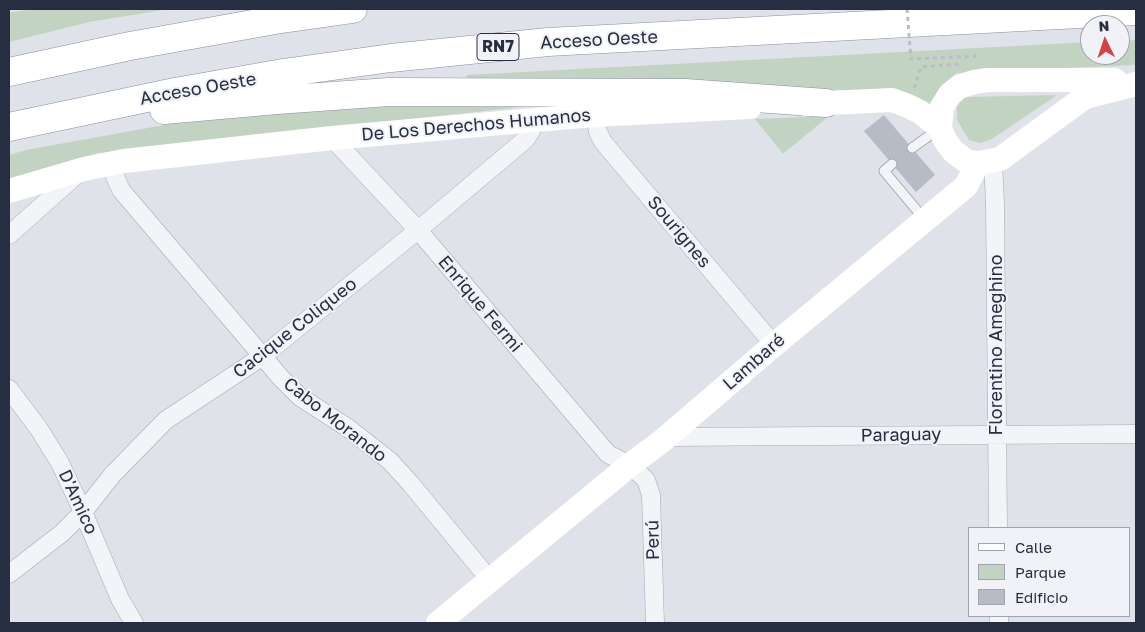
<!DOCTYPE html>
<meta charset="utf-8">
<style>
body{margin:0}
#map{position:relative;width:1145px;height:632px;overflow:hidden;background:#e0e2e9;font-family:"Golos Text",sans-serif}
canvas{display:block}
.frame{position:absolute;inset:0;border:10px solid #282e41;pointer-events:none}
.legend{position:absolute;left:968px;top:527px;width:162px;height:90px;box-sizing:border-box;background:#f0f2f7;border:1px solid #a0a4ae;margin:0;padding:6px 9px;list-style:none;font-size:15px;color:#282e41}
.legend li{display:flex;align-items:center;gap:10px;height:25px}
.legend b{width:25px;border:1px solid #a0a4ae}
.north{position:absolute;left:1080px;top:15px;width:50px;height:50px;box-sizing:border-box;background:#f0f2f7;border:1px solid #a0a4ae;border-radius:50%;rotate:356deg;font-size:14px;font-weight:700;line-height:20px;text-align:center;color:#282e41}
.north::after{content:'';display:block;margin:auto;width:18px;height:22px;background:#d14344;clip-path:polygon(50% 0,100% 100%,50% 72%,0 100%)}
</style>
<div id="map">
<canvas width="1145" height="632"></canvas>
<div class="frame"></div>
<ul class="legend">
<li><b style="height:6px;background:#fff"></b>Calle</li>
<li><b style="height:14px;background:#c3d3c1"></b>Parque</li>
<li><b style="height:14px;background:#b7bbc6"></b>Edificio</li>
</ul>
<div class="north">N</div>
</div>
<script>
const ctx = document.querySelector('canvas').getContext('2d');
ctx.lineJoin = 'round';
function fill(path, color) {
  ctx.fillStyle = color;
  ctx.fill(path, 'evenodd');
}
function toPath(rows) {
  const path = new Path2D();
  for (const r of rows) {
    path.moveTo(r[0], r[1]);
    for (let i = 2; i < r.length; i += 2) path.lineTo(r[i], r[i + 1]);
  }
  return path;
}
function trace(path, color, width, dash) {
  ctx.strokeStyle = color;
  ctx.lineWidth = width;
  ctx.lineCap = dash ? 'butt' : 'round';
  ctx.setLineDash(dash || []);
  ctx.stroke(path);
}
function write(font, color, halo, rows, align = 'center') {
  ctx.font = font + ' "Golos Text",sans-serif';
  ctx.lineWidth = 4;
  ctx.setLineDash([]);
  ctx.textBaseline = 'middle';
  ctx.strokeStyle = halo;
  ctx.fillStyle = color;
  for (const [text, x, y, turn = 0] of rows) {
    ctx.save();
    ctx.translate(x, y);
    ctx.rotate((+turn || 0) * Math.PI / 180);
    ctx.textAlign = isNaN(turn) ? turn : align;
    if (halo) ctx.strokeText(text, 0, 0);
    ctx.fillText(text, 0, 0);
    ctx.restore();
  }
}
const green = toPath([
 [31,9,169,9,89,22,9,42,9,13],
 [1136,40,1136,65,956,73,926,107,886,91,469,82,466,75,1090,42,1090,55,1120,55,1120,41],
 [1057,95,992,139,981,143,969,140,957,120,957,106,965,97],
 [382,101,549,104,98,153,9,179,9,155,26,150,225,114],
 [829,116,783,154,755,119]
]);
const building = toPath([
 [884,115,935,175,916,192,864,131]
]);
const path = toPath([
 [914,88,921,67,959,64]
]);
const lane = toPath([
 [912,148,940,128],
 [892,164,884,171,925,220]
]);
const street = toPath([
 [595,115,598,132,603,142,774,345],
 [332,138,418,230,608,454,630,465,646,480,651,495,655,623],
 [993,162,995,203,998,528],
 [109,163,121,190,281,378,300,397,348,428,390,461,410,483,490,580],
 [9,235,81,171],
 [9,389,39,429,60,463,83,512,120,599,134,623],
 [667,437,1136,434],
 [9,574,62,533,83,512,113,474,166,420,263,356,418,230,526,139,531,131,535,120],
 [999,616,999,623]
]);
const secondary = toPath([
 [806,104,892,100,908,106,920,112,940,128,945,140,953,151,966,161,978,163,1000,159,1085,97,1136,84],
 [940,128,942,107,950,94,959,87,974,82,988,80,1115,80],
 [9,191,84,169,124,161,332,138,535,120,595,115,750,107],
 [438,623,630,465,662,441,774,345,966,186,978,163]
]);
const highway = toPath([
 [9,72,130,46,275,20,353,9],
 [164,110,277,100,389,92,685,93,826,103],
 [9,127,175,92,283,73,391,58,548,42,1136,11]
]);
const pathBridge = toPath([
 [907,9,911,59,979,56]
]);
const shields = [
 [498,47,42]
];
const shieldNames = [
 ["RN7",498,47]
];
const streetNames = [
 ["Acceso Oeste",599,40,-3],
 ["Acceso Oeste",198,89,-10],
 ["De Los Derechos Humanos",476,125,-5],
 ["Sourignes",679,232,50],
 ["Enrique Fermi",480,304,50],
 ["Cacique Coliqueo",295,328,-38],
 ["Florentino Ameghino",996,345,-90],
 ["Lambaré",754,362,-41],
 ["Cabo Morando",335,420,38],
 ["Paraguay",901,435,-1],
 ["D'Amico",78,502,65],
 ["Perú",653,540,-91]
];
fill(green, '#c3d3c1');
fill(building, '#b7bbc6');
trace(lane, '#a5a8b3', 11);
trace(street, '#a5a8b3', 19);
trace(highway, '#878da0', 29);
trace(path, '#babdc4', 3, [4, 4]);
trace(lane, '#f3f4f7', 9);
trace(street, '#f3f4f7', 18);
trace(secondary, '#fff', 24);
trace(highway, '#fff', 28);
trace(pathBridge, '#babdc4', 3, [4, 4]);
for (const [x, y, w] of shields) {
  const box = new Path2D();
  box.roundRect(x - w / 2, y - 13.5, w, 27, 4);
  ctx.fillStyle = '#f0f2f7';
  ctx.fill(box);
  trace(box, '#282e41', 1);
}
write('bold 16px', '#282e41', null, shieldNames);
write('18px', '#282e41', '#f0f2f7', streetNames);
</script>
